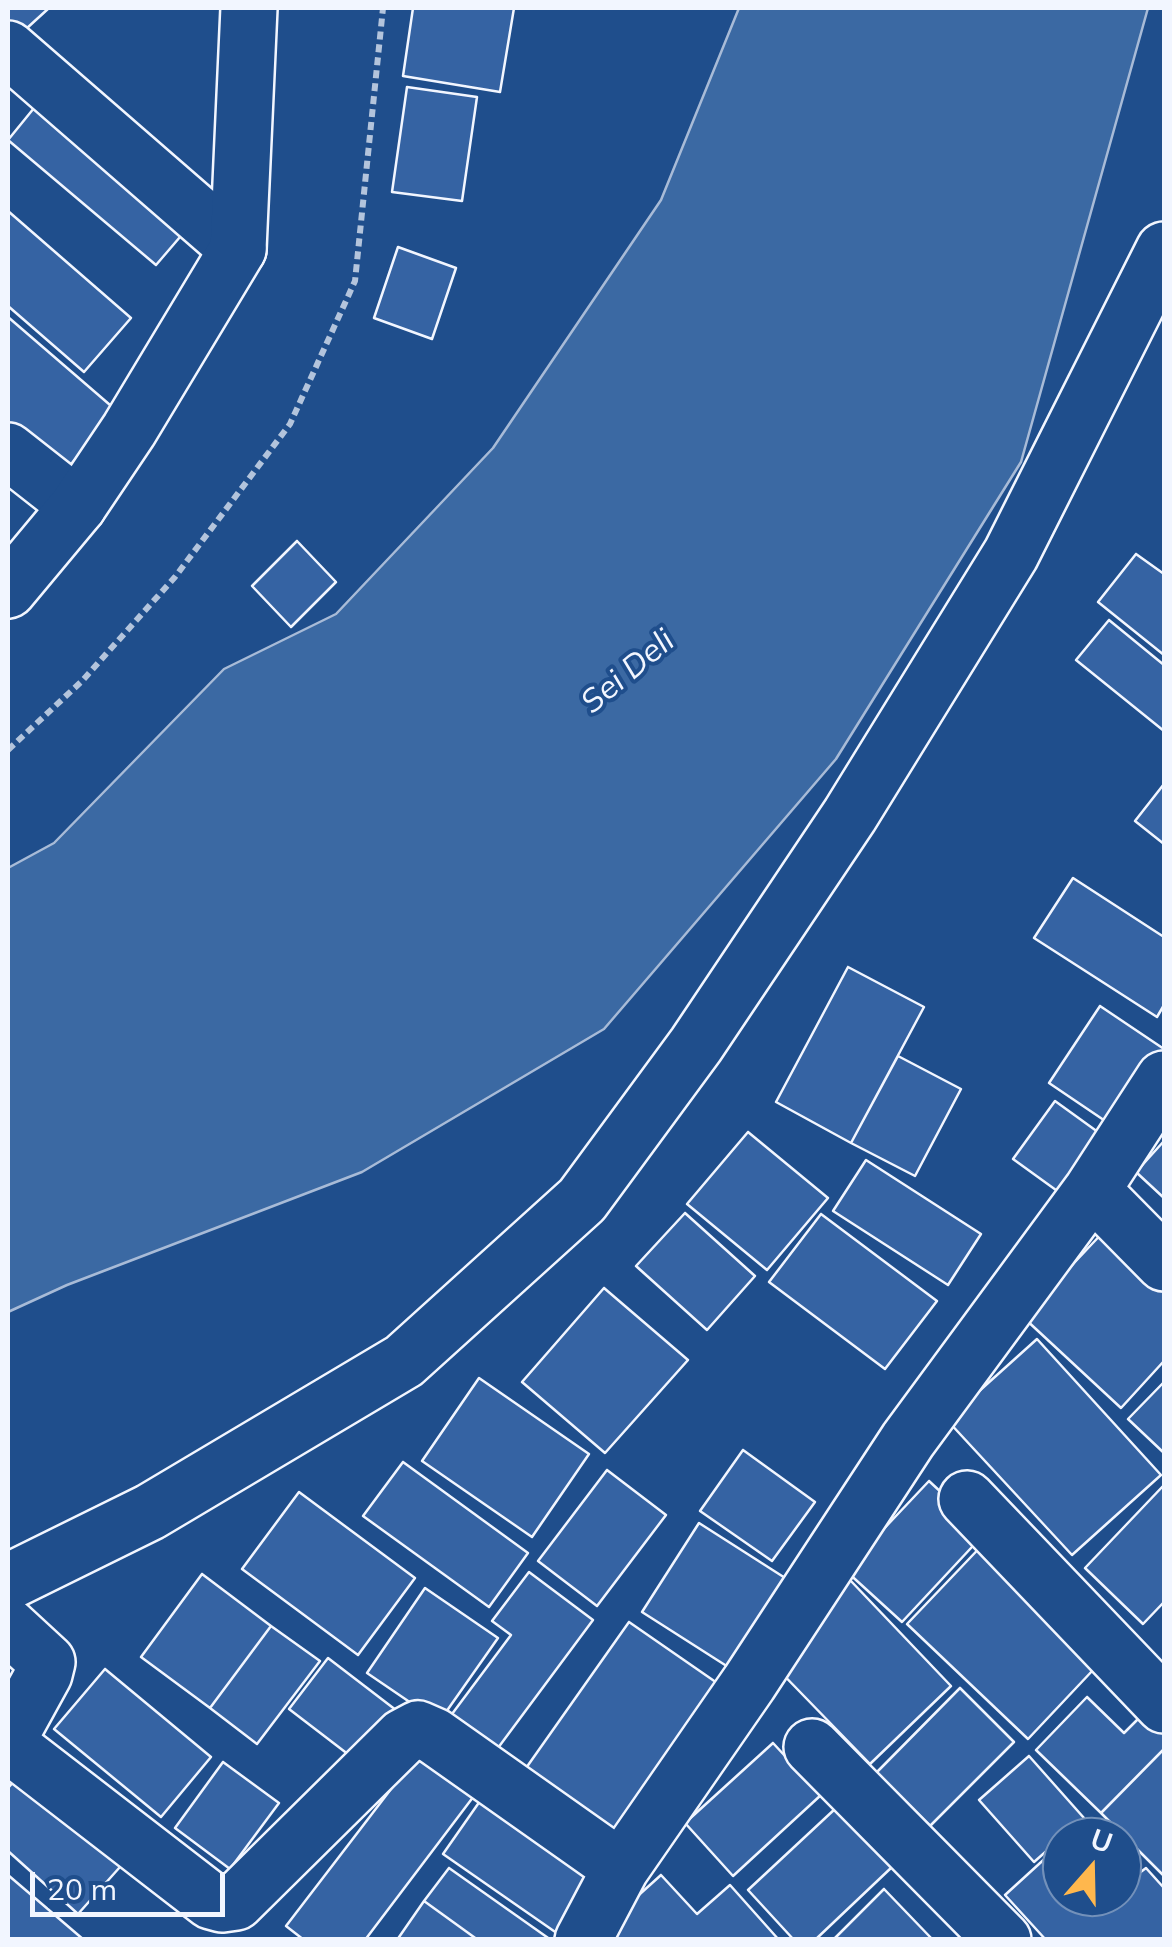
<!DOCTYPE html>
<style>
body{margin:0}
#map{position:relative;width:1172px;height:1947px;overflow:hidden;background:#1f4e8c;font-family:Mulish,sans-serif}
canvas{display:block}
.frame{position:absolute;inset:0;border:10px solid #f2f6ff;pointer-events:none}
.north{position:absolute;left:1042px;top:1817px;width:100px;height:100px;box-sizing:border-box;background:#1f4e8c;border:2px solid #7391ba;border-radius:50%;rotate:20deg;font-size:28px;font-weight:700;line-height:40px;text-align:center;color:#f2f6ff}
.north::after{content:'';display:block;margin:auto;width:35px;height:45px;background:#ffb74d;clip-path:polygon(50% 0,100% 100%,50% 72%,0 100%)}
.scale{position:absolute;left:30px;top:1872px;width:195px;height:45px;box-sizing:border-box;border:5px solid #f2f6ff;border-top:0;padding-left:12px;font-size:30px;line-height:35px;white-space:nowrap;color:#f2f6ff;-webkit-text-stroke:8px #1f4e8c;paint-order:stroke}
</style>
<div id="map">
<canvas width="1172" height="1947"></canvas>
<div class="frame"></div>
<div class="north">U</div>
<div class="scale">20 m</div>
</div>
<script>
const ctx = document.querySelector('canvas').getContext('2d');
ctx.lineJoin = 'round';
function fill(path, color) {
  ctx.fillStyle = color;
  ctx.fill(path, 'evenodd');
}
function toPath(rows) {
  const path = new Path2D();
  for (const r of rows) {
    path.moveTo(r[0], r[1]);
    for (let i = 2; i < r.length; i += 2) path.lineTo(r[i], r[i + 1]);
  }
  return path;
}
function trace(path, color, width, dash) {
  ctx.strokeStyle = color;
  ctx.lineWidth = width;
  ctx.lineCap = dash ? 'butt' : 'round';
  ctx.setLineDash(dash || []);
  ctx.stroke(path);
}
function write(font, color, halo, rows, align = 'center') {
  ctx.font = font + ' Mulish,sans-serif';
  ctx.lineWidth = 8;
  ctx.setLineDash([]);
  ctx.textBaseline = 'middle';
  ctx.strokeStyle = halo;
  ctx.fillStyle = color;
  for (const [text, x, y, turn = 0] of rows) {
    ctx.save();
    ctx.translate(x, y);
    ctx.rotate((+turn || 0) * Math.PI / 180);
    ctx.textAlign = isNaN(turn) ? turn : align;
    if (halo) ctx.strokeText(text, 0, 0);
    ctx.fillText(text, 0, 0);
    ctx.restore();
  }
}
const water = toPath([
 [739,8,1148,8,1021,462,836,759,604,1029,362,1172,67,1285,8,1312,8,868,54,843,224,669,336,614,493,448,661,200,739,8]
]);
const building = toPath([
 [8,8,49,8,15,39,8,30,8,8],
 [413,8,514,8,500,92,403,76,413,8],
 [407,87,477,97,462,201,392,192,407,87],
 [43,97,192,223,156,265,8,140,43,97],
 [8,211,131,318,84,372,8,306,8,211],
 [398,247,456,268,432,339,374,318,398,247],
 [8,317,117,411,54,484,8,444,8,317],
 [297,541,336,582,291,627,252,586,297,541],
 [1136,554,1164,574,1164,655,1098,602,1136,554],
 [1109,620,1164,665,1164,731,1076,660,1109,620],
 [1164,784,1164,844,1135,821,1164,784],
 [1073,878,1164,937,1164,1005,1157,1017,1034,938,1073,878],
 [848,967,924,1007,851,1143,776,1102,848,967],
 [1100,1006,1164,1049,1164,1063,1120,1131,1049,1083,1100,1006],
 [898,1056,961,1089,915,1176,851,1143,898,1056],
 [1055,1101,1109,1140,1067,1198,1013,1159,1055,1101],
 [748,1132,828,1198,767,1270,687,1204,748,1132],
 [1164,1141,1164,1198,1136,1172,1164,1141],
 [866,1160,981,1234,948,1285,833,1211,866,1160],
 [685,1213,755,1276,707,1330,636,1266,685,1213],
 [821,1214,937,1301,885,1369,769,1282,821,1214],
 [1108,1227,1164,1279,1164,1361,1121,1408,1023,1317,1108,1227],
 [604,1288,688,1360,605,1453,522,1382,604,1288],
 [1037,1339,1161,1475,1072,1555,947,1420,1037,1339],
 [479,1378,589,1454,532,1537,422,1461,479,1378],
 [1164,1382,1164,1453,1128,1419,1164,1382],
 [743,1450,815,1502,772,1561,700,1511,743,1450],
 [403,1462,528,1553,489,1607,363,1516,403,1462],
 [607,1470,666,1515,597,1606,538,1561,607,1470],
 [929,1481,985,1533,902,1622,845,1570,929,1481],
 [1164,1485,1164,1602,1143,1624,1085,1568,1164,1485],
 [299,1492,415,1578,358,1655,242,1569,299,1492],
 [699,1523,793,1583,736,1672,642,1612,699,1523],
 [989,1538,1110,1652,1028,1739,907,1624,989,1538],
 [529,1572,593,1620,492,1756,446,1722,511,1635,492,1621,529,1572],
 [202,1574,271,1626,210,1708,141,1657,202,1574],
 [850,1580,951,1686,870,1764,768,1659,850,1580],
 [425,1588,498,1638,439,1722,367,1673,425,1588],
 [629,1622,720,1685,611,1842,519,1778,629,1622],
 [271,1626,320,1661,257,1744,210,1708,271,1626],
 [328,1658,405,1717,366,1768,289,1709,328,1658],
 [105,1669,211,1757,161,1817,54,1729,105,1669],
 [960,1688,1014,1742,930,1826,876,1773,960,1688],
 [1087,1697,1124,1733,1151,1706,1164,1719,1164,1749,1101,1813,1036,1750,1087,1697],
 [773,1743,821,1795,733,1876,685,1823,773,1743],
 [424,1746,480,1788,365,1940,304,1940,286,1926,424,1746],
 [1164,1749,1164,1876,1101,1813,1164,1749],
 [1029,1756,1084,1818,1034,1862,979,1800,1029,1756],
 [223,1762,279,1803,230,1869,175,1828,223,1762],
 [27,1767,128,1858,78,1914,8,1851,8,1788,27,1767],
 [487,1791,606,1872,561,1936,443,1854,487,1791],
 [836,1808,892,1867,815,1940,794,1940,748,1890,836,1808],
 [1062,1843,1062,1897,1122,1897,1122,1886,1146,1868,1164,1888,1164,1940,1046,1940,1005,1895,1062,1843],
 [449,1868,551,1940,478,1940,424,1901,449,1868],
 [8,1875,84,1940,8,1940,8,1875],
 [661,1875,697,1914,730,1885,779,1940,609,1940,600,1930,661,1875],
 [884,1889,933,1940,833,1940,884,1889],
 [424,1901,478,1940,397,1940,424,1901]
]);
const path = toPath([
 [8,750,82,681,175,577,290,424,355,281,383,8]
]);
const minor = toPath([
 [8,49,238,249],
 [8,451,78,506],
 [1092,1190,1164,1263],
 [967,1499,1164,1705],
 [8,1582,150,1512,404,1361,582,1200,696,1045,850,815,1011,554,1164,250],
 [8,1626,47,1662,44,1674,11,1734,13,1748,211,1901,222,1904,236,1902,403,1737,418,1729,434,1736,621,1868],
 [812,1747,1003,1940],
 [583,1940,621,1868,749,1683,908,1440,1092,1190,1164,1079]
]);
const tertiary = toPath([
 [8,590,78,506,129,430,238,249,249,8]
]);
const waterNames = [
 ["Sei Deli",628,672,-40]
];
fill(water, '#3b69a3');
trace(water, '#a8bbd7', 2.5);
fill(building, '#3563a3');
trace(building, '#f2f6ff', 2.5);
trace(minor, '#f2f6ff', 60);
trace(tertiary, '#f2f6ff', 60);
trace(path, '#b3c4dc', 6, [8, 5]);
trace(minor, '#1f4e8c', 55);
trace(tertiary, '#1f4e8c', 55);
write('italic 32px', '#f2f6ff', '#1f4e8c', waterNames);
</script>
